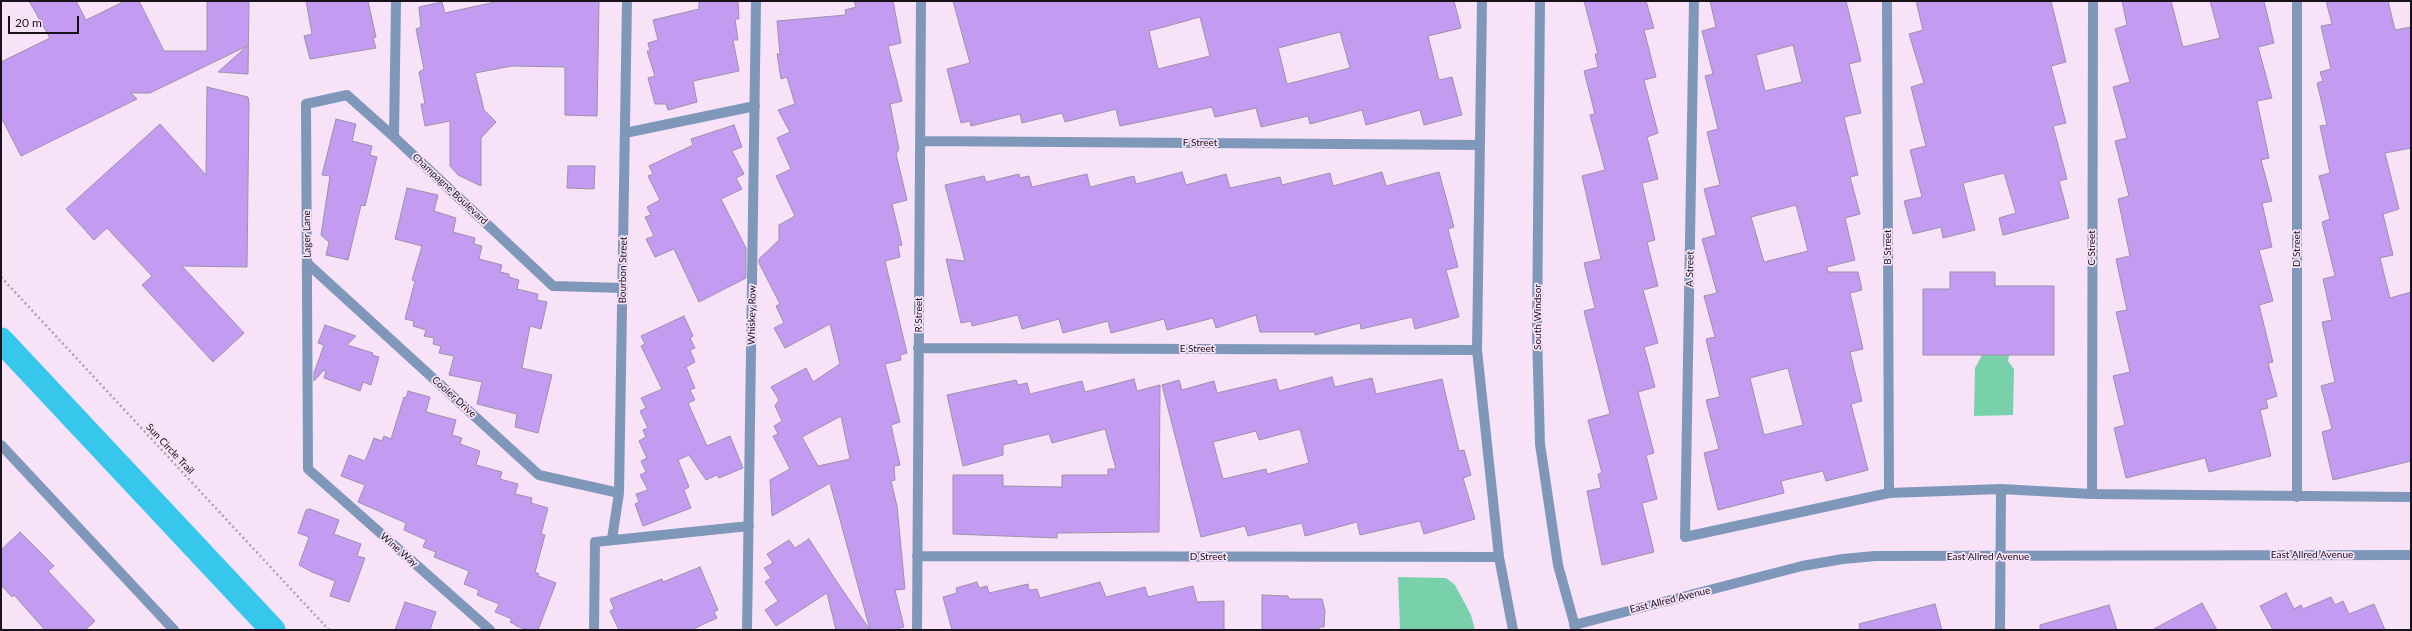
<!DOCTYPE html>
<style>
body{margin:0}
#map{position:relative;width:2412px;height:631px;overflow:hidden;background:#f7e2f8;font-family:Lato,sans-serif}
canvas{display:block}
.frame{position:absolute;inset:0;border:2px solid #19121a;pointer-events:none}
.scale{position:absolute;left:8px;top:16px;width:71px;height:18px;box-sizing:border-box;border:2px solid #19121a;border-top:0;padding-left:5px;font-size:12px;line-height:14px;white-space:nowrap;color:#19121a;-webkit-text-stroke:3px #f7e2f8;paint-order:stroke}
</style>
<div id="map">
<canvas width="2412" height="631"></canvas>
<div class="frame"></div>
<div class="scale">20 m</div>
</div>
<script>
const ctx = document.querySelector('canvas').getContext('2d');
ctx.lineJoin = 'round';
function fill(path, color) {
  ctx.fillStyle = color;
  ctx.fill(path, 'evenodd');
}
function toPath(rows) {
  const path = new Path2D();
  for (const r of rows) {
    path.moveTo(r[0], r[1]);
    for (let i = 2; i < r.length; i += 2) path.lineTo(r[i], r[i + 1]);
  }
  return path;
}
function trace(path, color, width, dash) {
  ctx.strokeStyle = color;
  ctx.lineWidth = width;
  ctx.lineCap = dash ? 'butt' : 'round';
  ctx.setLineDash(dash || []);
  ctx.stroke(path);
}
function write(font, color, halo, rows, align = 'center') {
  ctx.font = font + ' Lato,sans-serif';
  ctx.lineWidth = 3.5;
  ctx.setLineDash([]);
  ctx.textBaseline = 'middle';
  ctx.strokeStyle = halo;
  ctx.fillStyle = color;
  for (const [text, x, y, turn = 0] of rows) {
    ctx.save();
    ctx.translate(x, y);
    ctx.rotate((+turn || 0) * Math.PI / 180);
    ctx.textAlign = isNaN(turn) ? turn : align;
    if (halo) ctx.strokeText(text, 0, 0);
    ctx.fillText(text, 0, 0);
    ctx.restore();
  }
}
const green = toPath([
 [1982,355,2009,355,2008,361,2014,369,2013,415,1974,416,1975,368],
 [1398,577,1446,578,1455,585,1471,615,1475,630,1400,630]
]);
const canal = toPath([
 [1,340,273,630]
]);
const building = toPath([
 [29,1,76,1,86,20,125,1,139,1,164,51,207,51,207,1,249,1,248,74,218,72,247,46,150,93,131,93,137,99,21,156,1,117,1,62,50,38,29,1],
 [306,1,368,1,376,37,373,38,376,48,310,59,304,36,312,34,306,1],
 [500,1,599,1,597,116,565,115,565,67,512,66,475,73,484,110,496,122,481,138,481,186,458,175,450,166,450,121,425,126,421,104,425,104,419,72,424,69,416,29,421,27,419,7,442,2,445,13,500,1],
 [699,1,738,1,739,19,735,19,738,40,733,40,739,71,693,81,697,102,668,110,666,104,655,104,648,78,655,76,647,51,650,51,648,43,658,40,653,20,699,9,699,1],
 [854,1,893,1,901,43,888,46,902,101,890,104,899,149,896,154,907,200,892,204,902,245,898,246,900,257,885,261,907,353,900,355,901,360,885,364,900,422,891,425,900,465,894,466,895,480,891,481,897,506,905,589,895,590,904,627,899,628,899,630,870,630,830,483,772,516,770,480,790,469,773,436,778,434,774,426,782,421,775,406,779,400,771,387,806,368,813,382,840,364,830,324,785,348,774,328,784,323,776,306,780,304,759,263,759,259,779,240,779,225,795,216,776,176,791,169,777,138,790,132,778,110,795,104,787,77,781,79,777,54,780,54,777,21,846,15,845,10,856,7,854,1],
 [841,416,850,459,818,466,802,437,841,416],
 [953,1,1454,1,1461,28,1428,36,1439,80,1452,77,1462,115,1424,125,1420,110,1366,125,1362,110,1310,124,1308,116,1261,127,1256,108,1215,117,1212,107,1120,126,1116,109,1065,122,1062,113,1022,123,1020,114,971,126,970,121,961,123,947,69,970,63,953,1],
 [1200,17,1210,56,1158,69,1149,31,1200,17],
 [1340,32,1350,68,1287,84,1278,48,1340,32],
 [1584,1,1646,1,1654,28,1644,30,1656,77,1644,80,1658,133,1647,137,1658,179,1642,183,1655,240,1647,242,1658,286,1643,290,1658,343,1644,347,1655,387,1638,392,1654,453,1646,455,1657,499,1642,503,1654,552,1602,565,1587,491,1601,488,1598,474,1602,473,1588,420,1610,414,1584,311,1595,308,1584,263,1601,259,1582,176,1605,170,1590,115,1595,114,1584,71,1598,67,1595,54,1598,54,1584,1],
 [1710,1,1846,1,1861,61,1849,64,1861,113,1844,117,1858,175,1850,177,1860,214,1845,218,1855,260,1827,267,1828,272,1858,272,1862,290,1850,293,1863,349,1850,352,1862,401,1851,404,1868,470,1826,481,1823,471,1781,481,1784,493,1718,510,1704,453,1719,449,1706,400,1720,397,1706,339,1715,337,1704,296,1717,293,1702,239,1716,235,1704,189,1720,185,1707,132,1718,129,1705,76,1713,74,1702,31,1716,27,1710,1],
 [1793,45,1802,82,1765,91,1756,55,1793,45],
 [1796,205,1808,251,1764,262,1751,217,1796,205],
 [1788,368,1803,425,1764,435,1750,378,1788,368],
 [1916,1,2051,1,2066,62,2051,66,2066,123,2053,126,2067,179,2059,181,2069,218,2003,235,1999,218,2016,213,2004,173,1963,183,1975,230,1943,238,1941,227,1913,234,1904,201,1922,197,1910,150,1926,146,1911,87,1924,83,1909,34,1923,30,1916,1],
 [2122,1,2171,1,2183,47,2220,38,2210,1,2264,1,2274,43,2258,47,2272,98,2257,101,2269,158,2261,160,2272,201,2262,203,2272,247,2259,250,2273,301,2259,305,2273,362,2268,363,2277,396,2266,400,2268,408,2260,410,2271,456,2209,472,2205,458,2126,478,2114,428,2125,425,2113,376,2130,372,2116,312,2127,310,2116,259,2130,256,2118,199,2129,196,2115,141,2127,138,2113,87,2130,82,2115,29,2127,25,2122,1],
 [2326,1,2388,1,2395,30,2411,27,2411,148,2385,153,2399,209,2383,214,2393,255,2380,258,2390,298,2411,292,2411,461,2333,480,2322,432,2332,429,2321,386,2335,382,2322,322,2332,320,2323,279,2335,276,2322,222,2330,219,2319,176,2330,173,2320,126,2327,125,2317,83,2323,81,2320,72,2331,69,2321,26,2332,24,2326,1],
 [207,87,248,97,249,103,247,267,182,266,244,333,213,362,142,285,152,276,107,228,94,240,66,209,160,124,206,175,207,87],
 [336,119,356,124,352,141,372,146,370,155,377,157,365,206,361,205,348,260,326,255,329,242,321,235,330,176,322,175,336,119],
 [734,125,742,147,732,151,744,174,736,178,742,189,721,199,746,248,746,278,699,302,674,249,655,257,646,239,654,236,645,217,651,215,647,207,660,200,648,176,653,174,649,166,693,145,691,139,734,125],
 [568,166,595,166,594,189,567,188,568,166],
 [1182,172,1186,185,1226,174,1230,188,1280,177,1282,185,1330,173,1333,186,1382,172,1386,186,1439,172,1454,227,1448,229,1458,267,1446,270,1459,317,1415,329,1412,317,1361,329,1360,323,1315,335,1315,332,1260,332,1256,315,1216,328,1213,318,1167,330,1164,319,1111,333,1108,321,1063,333,1059,319,1022,329,1018,315,972,326,971,321,961,323,946,259,965,261,945,185,984,176,986,182,1019,174,1020,178,1029,176,1032,187,1087,174,1090,187,1134,176,1136,184,1182,172],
 [407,188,438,195,434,211,456,218,453,232,475,238,474,244,482,246,479,259,502,265,500,272,509,274,509,277,519,280,517,289,538,294,537,300,547,302,541,329,530,326,522,368,552,375,538,433,515,427,517,414,477,404,482,382,449,375,454,356,439,353,441,346,433,344,434,338,424,336,426,330,413,326,414,321,405,319,415,281,412,280,422,246,395,239,407,188],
 [1950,272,1995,272,1995,286,2054,286,2054,355,1923,355,1923,289,1950,289,1950,272],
 [684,316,693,336,690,338,695,348,690,350,695,362,686,367,695,388,690,390,695,400,688,403,707,446,730,436,743,468,719,478,717,475,706,480,689,455,678,460,689,487,684,490,691,508,643,526,635,504,639,502,636,494,648,490,640,475,646,472,641,461,647,458,639,441,646,437,643,430,648,428,640,411,646,408,641,398,662,389,641,346,645,344,641,336,684,316],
 [325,325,356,336,347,345,373,353,372,355,379,357,371,385,363,382,360,391,324,378,326,371,324,370,314,381,314,373,324,345,318,343,325,325],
 [1332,377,1335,387,1372,378,1376,394,1442,379,1459,451,1464,450,1471,475,1463,478,1475,519,1424,534,1420,521,1360,535,1357,522,1305,536,1302,523,1248,536,1245,526,1201,537,1162,385,1179,380,1182,390,1214,381,1217,393,1276,379,1279,391,1332,377],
 [1300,429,1309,463,1267,474,1266,469,1223,479,1213,442,1256,431,1259,440,1300,429],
 [1134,379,1137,391,1160,385,1159,532,1057,533,1057,538,953,534,953,475,1003,475,1003,486,1062,487,1062,475,1108,475,1108,469,1116,469,1105,429,1052,443,1049,434,1003,445,1003,455,963,466,947,395,1016,380,1018,385,1027,383,1030,394,1082,381,1085,392,1134,379],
 [408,391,430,397,426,412,456,420,452,435,462,438,460,444,480,451,476,465,502,472,500,479,518,484,515,494,532,498,531,503,548,508,541,534,545,535,535,572,539,574,538,576,556,583,538,630,527,630,517,626,510,622,512,619,495,612,499,604,477,595,479,590,464,584,469,571,434,557,436,552,423,547,426,540,404,530,406,523,358,502,365,485,341,476,349,455,365,461,374,438,382,441,384,436,391,439,404,397,406,398,408,391],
 [310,509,339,520,334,534,361,544,357,556,365,558,349,602,330,596,335,581,312,572,299,565,309,537,298,533,306,510,310,509],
 [20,532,54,566,48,571,95,621,85,630,45,630,14,595,12,597,1,585,1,550,20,532],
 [809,539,839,585,870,630,836,630,827,593,776,626,765,610,778,601,765,582,771,578,764,568,773,563,767,554,789,540,795,548,809,539],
 [700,567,718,610,714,612,717,618,691,630,619,630,610,611,614,609,610,599,662,579,663,582,700,567],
 [977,582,979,588,987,586,989,593,1028,584,1029,590,1037,589,1040,598,1100,582,1106,597,1145,587,1148,597,1193,586,1197,602,1224,601,1224,630,952,630,943,597,957,593,956,588,977,582],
 [2286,593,2294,609,2301,605,2303,609,2331,597,2335,605,2343,601,2349,614,2374,604,2385,630,2273,630,2260,606,2286,593],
 [1262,595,1288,596,1289,599,1322,599,1325,611,1324,627,1319,627,1319,630,1262,630,1262,595],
 [405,602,436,612,430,630,395,630,405,602],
 [2202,603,2217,630,2152,630,2202,603],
 [1935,604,1942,630,1860,630,1859,624,1935,604],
 [2109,605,2117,630,2040,630,2040,625,2109,605]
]);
const path = toPath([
 [1,277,329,630]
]);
const lane = toPath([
 [396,1,394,137,553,286,623,288],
 [1482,1,1477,350,1499,557,1513,630],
 [1694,1,1685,537,1889,493,2001,489,2092,494,2411,497],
 [1887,1,1889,493],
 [2297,1,2297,497],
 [625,133,755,106],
 [394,137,347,95,306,104,308,469,490,630],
 [920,141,1480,145],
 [308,264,539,475,619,493],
 [918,348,1477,350],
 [1,445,174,630],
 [2092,494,2093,1],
 [612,539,619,493,627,1],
 [917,556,1499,557],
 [594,630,595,542,749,526],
 [747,630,756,1],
 [917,630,921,1],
 [2000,630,2001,489]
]);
const street = toPath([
 [1540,1,1537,333,1540,444,1558,565,1576,630],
 [1574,625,1802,566,1843,559,1875,556,2411,555]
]);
const streetNames = [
 ["F Street",1200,143],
 ["Champagne Boulevard",450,189,43],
 ["Lager Lane",307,234,-91],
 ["B Street",1888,247,-90],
 ["C Street",2092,248,-90],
 ["D Street",2297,249,-90],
 ["A Street",1690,269,-89],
 ["Bourbon Street",623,270,-89],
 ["Whiskey Row",752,315,-89],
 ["R Street",919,315,-90],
 ["South Windsor",1538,317,-90],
 ["E Street",1197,349],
 ["Cooler Drive",454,397,42],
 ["Sun Circle Trail",170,449,47],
 ["Wine Way",399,550,41],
 ["East Allred Avenue",2312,555],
 ["D Street",1208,557],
 ["East Allred Avenue",1988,557],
 ["East Allred Avenue",1670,600,-14]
];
fill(green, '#79d1ac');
trace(canal, '#37c7ec', 25);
fill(building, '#c39cf2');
trace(building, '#9b91a9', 1);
trace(path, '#ae9eaf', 2.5, [2, 3]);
trace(lane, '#7f98ba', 10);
trace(street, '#7f98ba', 10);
write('10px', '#19121a', '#f7e2f8', streetNames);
</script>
